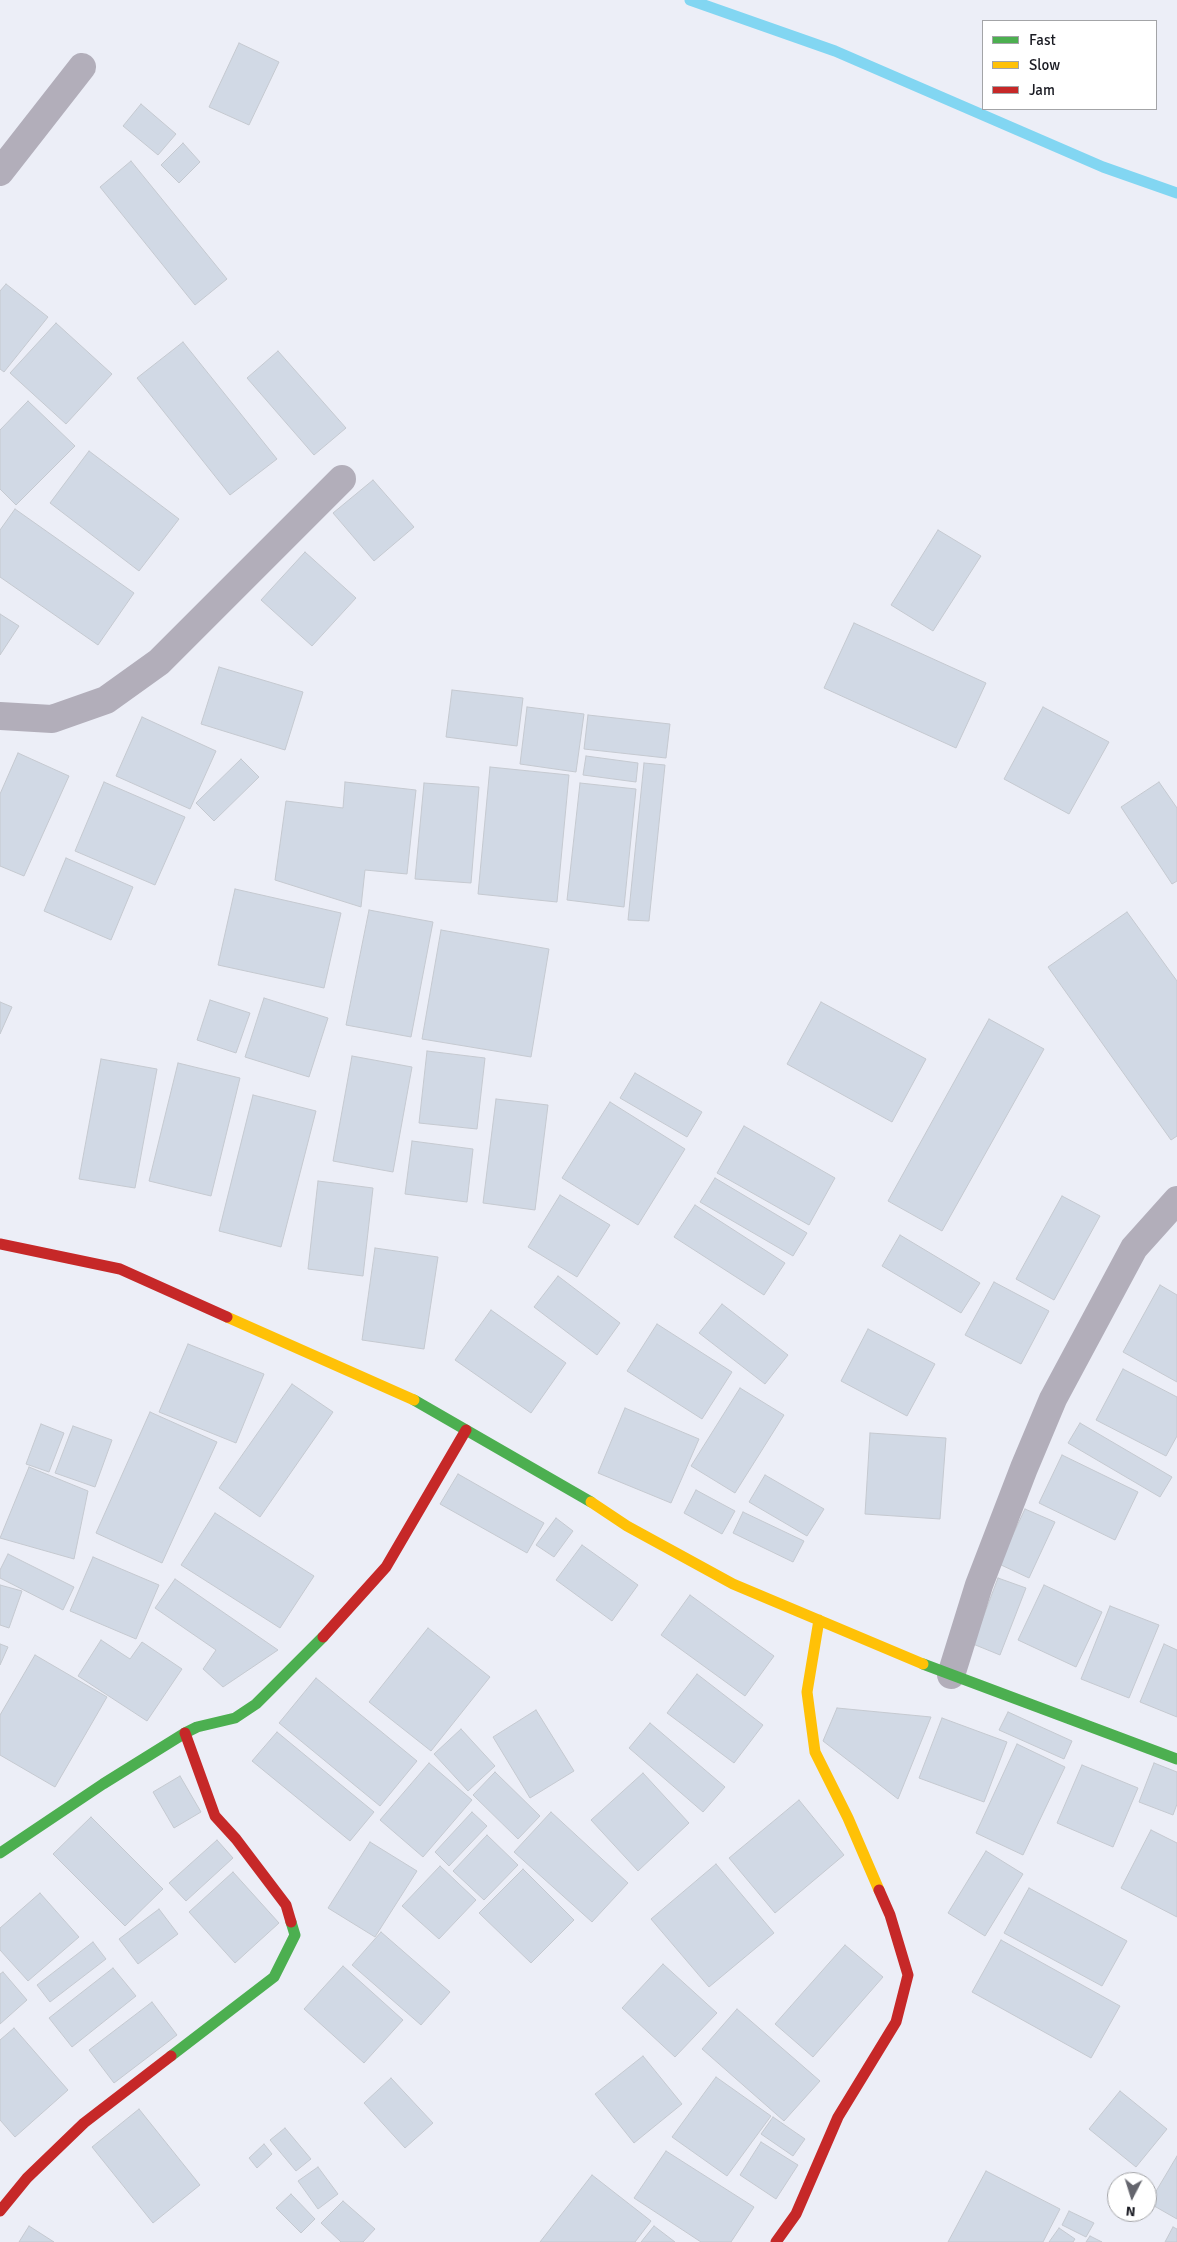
<!DOCTYPE html>
<style>
body{margin:0}
#map{position:relative;width:1177px;height:2242px;overflow:hidden;background:#eceef7;font-family:Signika,sans-serif}
canvas{display:block}
.legend{position:absolute;left:982px;top:20px;width:175px;height:90px;box-sizing:border-box;background:#fff;border:1px solid #a3a4a7;margin:0;padding:6px 9px;list-style:none;font-size:15px;color:#1a1b23}
.legend li{display:flex;align-items:center;gap:10px;height:25px}
.legend b{width:25px;border:1px solid #a3a4a7}
.north{position:absolute;left:1107px;top:2172px;width:50px;height:50px;box-sizing:border-box;background:#fff;border:1px solid #a3a4a7;border-radius:50%;rotate:185deg;font-size:14px;font-weight:700;line-height:20px;text-align:center;color:#1a1b23}
.north::after{content:'';display:block;margin:auto;width:18px;height:22px;background:#64656d;clip-path:polygon(50% 0,100% 100%,50% 72%,0 100%)}
</style>
<div id="map">
<canvas width="1177" height="2242"></canvas>
<ul class="legend">
<li><b style="height:6px;background:#4caf50"></b>Fast</li>
<li><b style="height:6px;background:#ffc107"></b>Slow</li>
<li><b style="height:6px;background:#c62828"></b>Jam</li>
</ul>
<div class="north">N</div>
</div>
<script>
const ctx = document.querySelector('canvas').getContext('2d');
ctx.lineJoin = 'round';
function toPath(rows) {
  const path = new Path2D();
  for (const r of rows) {
    path.moveTo(r[0], r[1]);
    for (let i = 2; i < r.length; i += 2) path.lineTo(r[i], r[i + 1]);
  }
  return path;
}
function trace(path, color, width, dash) {
  ctx.strokeStyle = color;
  ctx.lineWidth = width;
  ctx.lineCap = dash ? 'butt' : 'round';
  ctx.setLineDash(dash || []);
  ctx.stroke(path);
}
function fill(path, color) {
  ctx.fillStyle = color;
  ctx.fill(path, 'evenodd');
}
const stream = toPath([
 [690,0,835,51,1103,167,1177,193]
]);
const building = toPath([
 [239,43,279,62,249,125,209,107,239,43],
 [141,104,176,134,158,155,123,126,141,104],
 [183,143,200,162,179,183,161,165,183,143],
 [131,161,227,279,195,305,100,187,131,161],
 [6,284,48,317,4,372,0,369,0,291,6,284],
 [56,323,112,374,66,424,10,373,56,323],
 [183,342,277,459,230,495,137,378,183,342],
 [278,351,346,428,314,455,247,378,278,351],
 [28,401,75,446,16,505,0,489,0,430,28,401],
 [89,451,179,519,139,571,50,503,89,451],
 [373,480,414,527,374,561,333,513,373,480],
 [15,509,134,593,98,645,0,577,0,530,15,509],
 [938,530,981,556,933,631,891,605,938,530],
 [305,552,356,598,312,646,261,600,305,552],
 [0,614,19,626,0,655,0,614],
 [854,623,986,683,956,748,824,688,854,623],
 [219,667,303,692,285,750,201,724,219,667],
 [452,690,523,698,517,746,446,737,452,690],
 [527,707,584,714,576,772,520,764,527,707],
 [1043,707,1109,742,1069,814,1004,779,1043,707],
 [588,715,670,724,666,758,584,749,588,715],
 [142,717,216,751,190,809,116,776,142,717],
 [18,753,69,776,24,876,0,866,0,794,18,753],
 [586,756,638,763,636,782,583,775,586,756],
 [241,759,259,777,214,821,196,803,241,759],
 [644,763,665,765,649,921,628,920,644,763],
 [490,767,569,775,557,902,478,894,490,767],
 [104,782,185,817,155,885,75,851,104,782],
 [345,782,416,790,407,874,365,870,361,907,275,880,286,801,343,808,345,782],
 [1159,782,1177,808,1177,881,1172,884,1121,807,1159,782],
 [424,783,479,787,471,883,415,879,424,783],
 [580,783,636,789,624,907,567,900,580,783],
 [66,858,133,887,111,940,44,911,66,858],
 [235,889,341,913,324,988,218,965,235,889],
 [369,910,433,922,411,1037,346,1025,369,910],
 [1127,912,1177,981,1177,1136,1171,1140,1048,967,1127,912],
 [441,930,549,949,531,1057,422,1039,441,930],
 [264,998,328,1018,309,1077,245,1057,264,998],
 [210,1000,250,1013,236,1053,197,1040,210,1000],
 [0,1002,12,1007,0,1034,0,1002],
 [821,1002,926,1059,892,1122,787,1064,821,1002],
 [989,1019,1044,1049,942,1231,888,1201,989,1019],
 [427,1051,485,1058,477,1129,419,1123,427,1051],
 [352,1056,412,1067,393,1172,333,1161,352,1056],
 [101,1059,157,1069,135,1188,79,1179,101,1059],
 [178,1063,240,1078,211,1196,149,1181,178,1063],
 [635,1073,702,1112,687,1137,620,1098,635,1073],
 [253,1095,316,1111,281,1247,219,1231,253,1095],
 [496,1099,548,1105,535,1210,483,1203,496,1099],
 [610,1102,685,1149,638,1225,562,1178,610,1102],
 [744,1126,835,1178,809,1225,717,1173,744,1126],
 [412,1141,473,1149,467,1202,405,1194,412,1141],
 [715,1178,807,1233,793,1256,700,1202,715,1178],
 [318,1181,373,1188,363,1276,308,1269,318,1181],
 [560,1195,610,1225,577,1277,528,1247,560,1195],
 [1062,1196,1100,1216,1054,1300,1016,1279,1062,1196],
 [695,1205,785,1263,764,1295,674,1237,695,1205],
 [900,1235,980,1283,961,1313,882,1266,900,1235],
 [375,1248,438,1257,424,1349,362,1340,375,1248],
 [558,1276,620,1323,597,1355,534,1307,558,1276],
 [994,1282,1049,1311,1021,1364,965,1335,994,1282],
 [1160,1285,1177,1295,1177,1382,1123,1352,1160,1285],
 [722,1304,788,1355,765,1384,699,1333,722,1304],
 [491,1310,566,1363,531,1413,455,1360,491,1310],
 [657,1324,732,1372,702,1419,627,1371,657,1324],
 [868,1329,935,1364,907,1416,841,1381,868,1329],
 [188,1344,264,1374,236,1443,159,1412,188,1344],
 [1123,1369,1177,1397,1177,1436,1166,1456,1096,1420,1123,1369],
 [292,1384,333,1412,260,1517,219,1488,292,1384],
 [740,1388,784,1415,735,1493,691,1466,740,1388],
 [625,1408,699,1439,671,1503,598,1473,625,1408],
 [150,1412,217,1442,162,1563,96,1533,150,1412],
 [1080,1423,1172,1477,1160,1497,1068,1443,1080,1423],
 [41,1424,64,1433,49,1472,26,1464,41,1424],
 [73,1426,112,1440,95,1487,55,1473,73,1426],
 [870,1433,946,1438,940,1519,865,1514,870,1433],
 [1062,1455,1138,1492,1115,1540,1039,1503,1062,1455],
 [29,1467,88,1491,74,1559,0,1538,29,1467],
 [458,1474,544,1523,527,1553,440,1504,458,1474],
 [765,1475,824,1509,807,1536,749,1502,765,1475],
 [696,1490,735,1511,722,1534,684,1513,696,1490],
 [1025,1509,1055,1522,1029,1578,999,1564,1025,1509],
 [743,1512,804,1541,793,1562,733,1533,743,1512],
 [215,1513,314,1576,280,1628,181,1565,215,1513],
 [556,1518,573,1531,554,1557,536,1545,556,1518],
 [582,1545,638,1585,612,1621,556,1580,582,1545],
 [8,1554,74,1587,63,1610,0,1578,0,1570,8,1554],
 [93,1557,159,1585,136,1639,70,1611,93,1557],
 [998,1578,1026,1588,1000,1655,973,1644,998,1578],
 [175,1579,278,1650,223,1687,203,1669,216,1650,155,1608,175,1579],
 [0,1585,22,1591,9,1628,0,1625,0,1585],
 [1044,1585,1102,1612,1076,1667,1018,1640,1044,1585],
 [690,1595,774,1656,745,1696,661,1635,690,1595],
 [1110,1606,1159,1625,1129,1698,1081,1679,1110,1606],
 [428,1628,490,1677,431,1751,369,1702,428,1628],
 [101,1640,130,1659,142,1642,182,1669,147,1721,78,1676,101,1640],
 [0,1644,8,1647,0,1665,0,1644],
 [1164,1644,1177,1650,1177,1717,1140,1702,1164,1644],
 [35,1655,107,1697,55,1787,0,1755,0,1715,35,1655],
 [697,1674,763,1725,734,1763,667,1713,697,1674],
 [316,1678,417,1761,380,1806,279,1723,316,1678],
 [837,1708,931,1717,898,1799,823,1741,837,1708],
 [536,1710,574,1771,530,1798,493,1737,536,1710],
 [1008,1712,1072,1741,1064,1759,999,1730,1008,1712],
 [942,1718,1007,1742,984,1802,919,1778,942,1718],
 [650,1723,725,1787,703,1812,629,1748,650,1723],
 [461,1729,495,1766,468,1791,434,1754,461,1729],
 [277,1732,374,1812,350,1841,252,1761,277,1732],
 [1017,1744,1065,1767,1023,1855,976,1833,1017,1744],
 [429,1763,472,1800,423,1857,380,1820,429,1763],
 [1154,1763,1177,1772,1177,1804,1173,1815,1139,1802,1154,1763],
 [1082,1765,1138,1788,1113,1847,1057,1823,1082,1765],
 [495,1772,540,1816,518,1839,473,1795,495,1772],
 [643,1773,689,1823,638,1871,591,1820,643,1773],
 [180,1776,201,1812,174,1828,153,1792,180,1776],
 [799,1800,844,1855,775,1913,729,1858,799,1800],
 [472,1812,487,1826,449,1866,435,1852,472,1812],
 [551,1812,628,1883,592,1922,514,1852,551,1812],
 [91,1817,163,1889,125,1926,53,1854,91,1817],
 [1151,1830,1177,1843,1177,1917,1121,1888,1151,1830],
 [487,1835,518,1865,484,1900,453,1871,487,1835],
 [217,1840,233,1858,186,1901,169,1883,217,1840],
 [370,1842,417,1871,375,1937,328,1908,370,1842],
 [986,1851,1023,1874,985,1936,948,1913,986,1851],
 [716,1864,774,1933,709,1987,651,1919,716,1864],
 [440,1866,476,1900,439,1939,402,1906,440,1866],
 [523,1869,574,1920,531,1963,479,1913,523,1869],
 [233,1872,279,1923,235,1963,189,1912,233,1872],
 [1029,1888,1127,1941,1102,1986,1004,1933,1029,1888],
 [40,1893,79,1937,28,1981,0,1950,0,1928,40,1893],
 [159,1909,178,1934,138,1964,119,1939,159,1909],
 [381,1932,450,1992,421,2025,352,1965,381,1932],
 [1001,1940,1120,2006,1091,2058,972,1992,1001,1940],
 [93,1942,106,1959,50,2002,37,1985,93,1942],
 [845,1945,883,1977,813,2057,775,2024,845,1945],
 [663,1964,717,2013,675,2057,622,2008,663,1964],
 [343,1966,403,2020,364,2063,304,2009,343,1966],
 [113,1968,136,1996,72,2047,49,2018,113,1968],
 [3,1972,27,2000,0,2024,0,1974,3,1972],
 [152,2002,177,2035,114,2083,89,2050,152,2002],
 [737,2009,820,2081,784,2121,702,2049,737,2009],
 [14,2028,68,2090,15,2137,0,2120,0,2040,14,2028],
 [643,2056,682,2104,634,2143,595,2094,643,2056],
 [716,2077,771,2116,727,2176,672,2137,716,2077],
 [391,2078,433,2123,405,2148,364,2103,391,2078],
 [1120,2091,1167,2129,1136,2167,1089,2129,1120,2091],
 [139,2109,200,2185,153,2223,92,2147,139,2109],
 [773,2117,805,2139,793,2156,761,2134,773,2117],
 [285,2128,311,2159,296,2171,270,2140,285,2128],
 [761,2142,798,2165,776,2199,740,2175,761,2142],
 [264,2144,272,2154,257,2168,249,2158,264,2144],
 [666,2151,754,2207,731,2242,701,2242,634,2198,666,2151],
 [1177,2156,1177,2219,1149,2203,1177,2156],
 [318,2167,338,2194,318,2209,298,2181,318,2167],
 [986,2171,1060,2209,1043,2242,948,2242,986,2171],
 [592,2175,651,2221,635,2242,540,2242,592,2175],
 [291,2194,315,2219,301,2233,276,2208,291,2194],
 [343,2201,375,2229,363,2242,341,2242,321,2223,343,2201],
 [1069,2211,1094,2223,1086,2237,1062,2225,1069,2211],
 [29,2226,54,2242,19,2242,29,2226],
 [654,2226,675,2242,641,2242,654,2226],
 [1173,2227,1177,2229,1177,2242,1165,2242,1173,2227],
 [1059,2228,1075,2239,1073,2242,1049,2242,1059,2228],
 [1090,2236,1102,2242,1086,2242,1090,2236]
]);
const street = toPath([
 [0,172,82,67],
 [0,716,52,719,106,700,159,662,342,479],
 [951,1675,979,1585,1024,1468,1053,1399,1134,1248,1177,1200]
]);
const fast = toPath([
 [414,1400,591,1502],
 [923,1664,1177,1759],
 [0,1853,103,1784,185,1733,197,1727,235,1718,256,1704,323,1637],
 [171,2056,274,1977,295,1935,291,1922]
]);
const slow = toPath([
 [227,1317,414,1400],
 [591,1502,627,1526,733,1584,923,1664],
 [819,1620,807,1692,815,1752,848,1818,879,1890]
]);
const jam = toPath([
 [0,1244,120,1269,227,1317],
 [323,1637,386,1567,466,1430],
 [185,1733,215,1816,236,1839,286,1905,291,1922],
 [0,2211,27,2178,84,2123,171,2056],
 [776,2242,796,2214,838,2117,896,2022,908,1975,890,1915,879,1890]
]);
trace(stream, '#82d6f2', 11);
fill(building, '#d1d9e5');
trace(building, '#c5c9d0', 1);
trace(street, '#b2aeba', 28);
trace(fast, '#4caf50', 11);
trace(slow, '#ffc107', 11);
trace(jam, '#c62828', 11);
</script>
